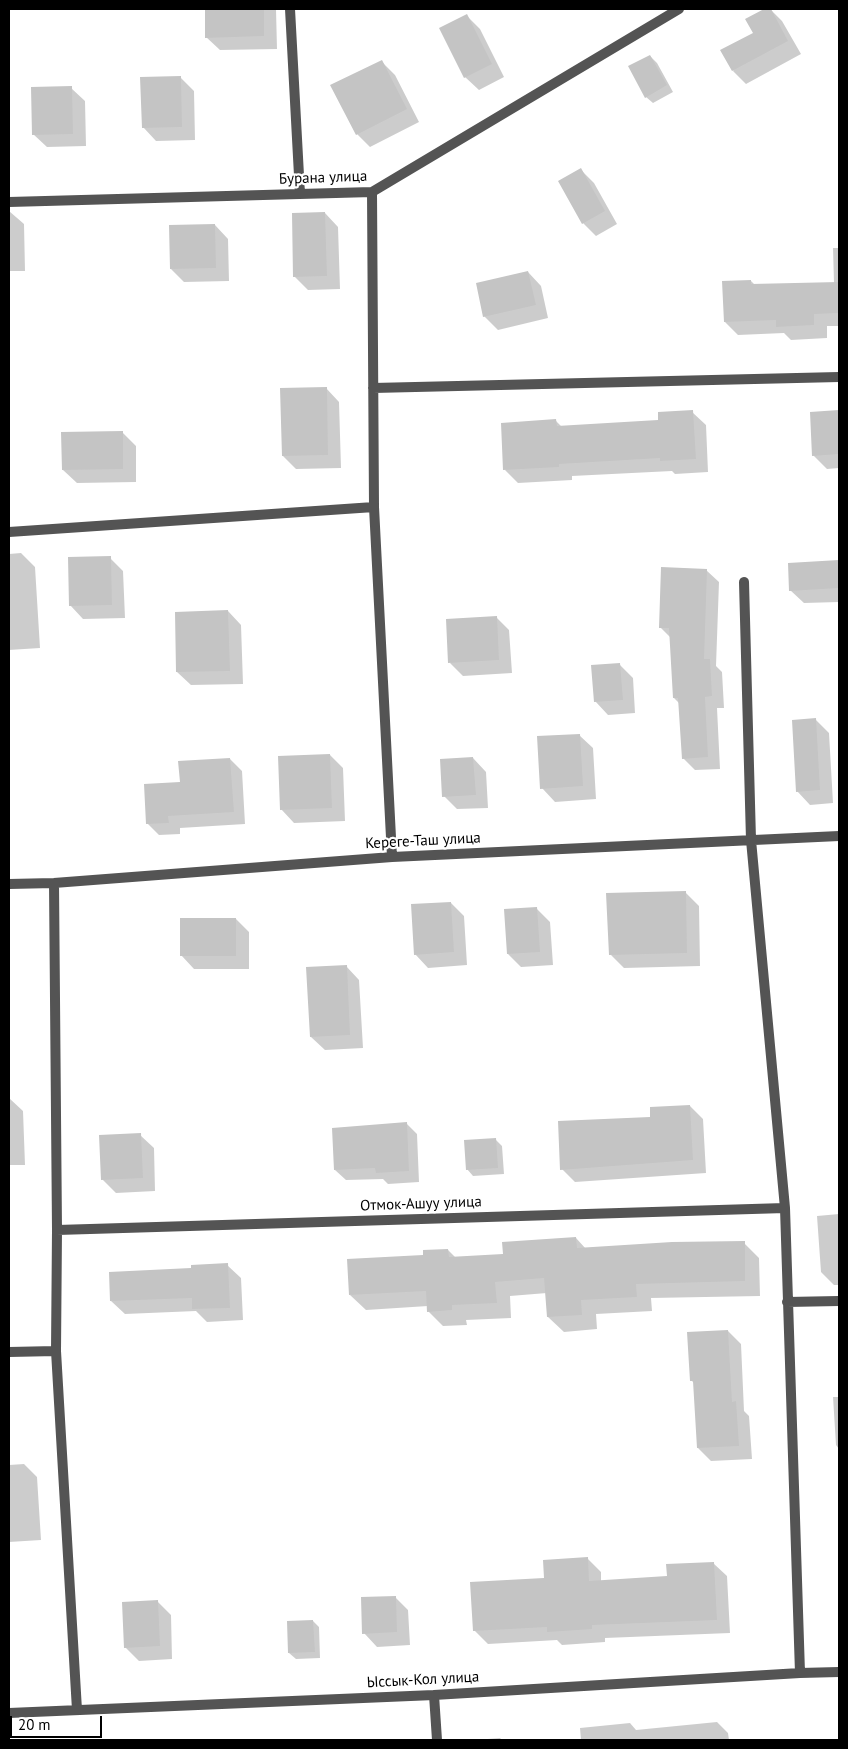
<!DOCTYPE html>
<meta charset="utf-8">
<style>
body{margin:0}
#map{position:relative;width:848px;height:1749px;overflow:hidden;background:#fff;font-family:"PT Sans",sans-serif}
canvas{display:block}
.frame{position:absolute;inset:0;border:10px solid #000;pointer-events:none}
.scale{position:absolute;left:10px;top:1716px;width:92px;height:22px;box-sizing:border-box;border:2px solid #000;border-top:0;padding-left:6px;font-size:15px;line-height:18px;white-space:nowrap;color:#000;-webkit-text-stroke:4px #fff;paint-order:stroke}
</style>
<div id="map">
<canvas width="848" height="1749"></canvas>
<div class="frame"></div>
<div class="scale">20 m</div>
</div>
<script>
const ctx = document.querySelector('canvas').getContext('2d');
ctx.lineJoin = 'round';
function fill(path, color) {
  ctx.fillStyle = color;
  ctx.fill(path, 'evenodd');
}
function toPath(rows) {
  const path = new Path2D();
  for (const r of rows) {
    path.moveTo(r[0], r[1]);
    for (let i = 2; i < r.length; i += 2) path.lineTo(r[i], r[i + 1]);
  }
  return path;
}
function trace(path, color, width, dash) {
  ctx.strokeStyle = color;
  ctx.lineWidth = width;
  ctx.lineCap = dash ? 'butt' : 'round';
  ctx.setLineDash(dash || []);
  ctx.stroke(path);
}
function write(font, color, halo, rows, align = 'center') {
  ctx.font = font + ' "PT Sans",sans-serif';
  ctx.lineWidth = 4.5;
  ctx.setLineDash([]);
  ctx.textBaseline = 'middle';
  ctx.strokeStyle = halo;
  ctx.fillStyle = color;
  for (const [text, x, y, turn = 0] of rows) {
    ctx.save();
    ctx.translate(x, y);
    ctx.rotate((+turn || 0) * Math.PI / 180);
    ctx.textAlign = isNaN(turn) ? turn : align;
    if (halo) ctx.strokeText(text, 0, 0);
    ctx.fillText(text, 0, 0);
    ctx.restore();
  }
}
const shadow = toPath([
 [206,9,276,9,277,49,220,50,206,37],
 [767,9,770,9,782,21,801,54,746,84,733,71,755,33,747,20],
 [467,16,480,29,504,77,479,90,465,77],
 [650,56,657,63,673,92,653,103,646,97],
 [381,61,395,75,419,122,370,147,357,134],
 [180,77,194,91,195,140,156,141,143,127],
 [71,88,85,101,86,146,47,147,33,134],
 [581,170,594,183,617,224,596,236,583,223],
 [9,211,24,224,25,271,9,271],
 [325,213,338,227,340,289,308,290,294,276],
 [215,225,228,239,229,281,184,282,171,269],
 [833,248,839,248,839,326,827,326,827,338,791,340,784,333,738,335,725,322,751,281,755,285,834,283],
 [528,272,541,286,548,318,498,330,484,316],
 [326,388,339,402,341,468,296,469,283,456],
 [692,412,706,425,708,472,675,474,672,471,572,476,572,480,518,483,505,470,556,421,562,427,659,421],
 [839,412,839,468,827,469,813,455,811,413],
 [122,432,136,446,136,482,77,483,63,470],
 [21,553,35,567,40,648,9,650,9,554],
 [110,558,123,571,125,618,83,619,70,605],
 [839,561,839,602,804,603,790,590,789,564],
 [706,570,719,582,716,666,722,672,724,708,717,708,720,769,695,770,683,758,679,703,674,698,671,638,660,627],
 [228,611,241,625,243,684,191,685,177,672],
 [496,617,509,630,512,673,463,676,450,663],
 [620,665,633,678,635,713,608,715,595,701],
 [815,719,829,733,833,803,810,805,797,791],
 [579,735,593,748,596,799,555,802,542,788],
 [330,755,343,768,345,821,294,823,281,809],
 [473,758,486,772,488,808,457,809,444,796],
 [230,759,242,771,245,824,180,828,180,834,159,835,147,823,181,783],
 [685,892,699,906,700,966,624,968,611,955],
 [451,903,464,916,467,965,428,968,415,954],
 [537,909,550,922,553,965,521,967,508,954],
 [236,919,249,932,249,969,194,969,181,955],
 [346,966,359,980,363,1048,325,1050,311,1037],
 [9,1098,23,1111,25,1165,9,1165],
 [690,1106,703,1119,706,1173,575,1182,562,1169,652,1118],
 [406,1123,417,1134,419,1182,388,1184,383,1179,346,1180,335,1170],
 [140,1135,154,1148,155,1191,116,1193,102,1179],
 [496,1140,502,1146,504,1174,473,1176,467,1169],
 [839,1214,839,1285,834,1285,821,1272,817,1216],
 [576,1238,586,1249,744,1243,759,1258,760,1296,651,1298,652,1311,596,1314,597,1329,564,1332,548,1317,547,1293,510,1296,511,1318,466,1320,467,1325,443,1326,428,1311,428,1306,366,1310,350,1295,425,1256,448,1250,456,1258,504,1255],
 [227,1265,241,1278,243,1320,207,1322,196,1311,125,1314,111,1301,192,1270],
 [728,1331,741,1344,744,1411,749,1416,752,1459,711,1461,698,1448,694,1383,692,1381],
 [833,1397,839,1397,839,1449,836,1445],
 [24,1464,37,1477,41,1540,9,1542,9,1465],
 [587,1558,601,1572,601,1581,668,1577,713,1563,727,1576,730,1633,605,1638,605,1642,562,1645,557,1640,488,1644,474,1630,545,1579],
 [395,1597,408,1610,410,1645,377,1647,364,1633],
 [157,1601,171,1615,172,1659,139,1661,125,1647],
 [313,1621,319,1627,320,1658,296,1659,289,1653],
 [717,1722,728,1733,729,1740,581,1740,580,1728,630,1723,636,1730],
 [500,1738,502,1740,475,1740]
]);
const building = toPath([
 [205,9,264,9,264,36,205,38],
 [764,9,771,9,788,41,732,71,720,50,753,33,745,19],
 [467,14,492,64,464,78,439,28],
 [650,55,667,85,645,98,628,66],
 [382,60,407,109,356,135,330,85],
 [181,76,182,127,142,128,140,77],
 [72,86,73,134,32,135,31,87],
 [581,168,605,211,582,224,558,181],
 [325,212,327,276,293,277,292,213],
 [215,224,216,268,170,269,169,225],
 [528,271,536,305,483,317,476,283],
 [751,280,751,284,839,282,839,313,814,314,814,325,776,327,776,320,724,322,722,281],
 [327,387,328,455,282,456,280,388],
 [693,410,696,459,660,461,660,458,559,464,559,467,503,470,501,423,556,419,557,426,658,420,658,412],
 [839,410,839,454,812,456,810,412],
 [123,431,123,469,62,470,61,432],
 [111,556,112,605,69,606,68,557],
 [839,560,839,588,789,591,788,563],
 [661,567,707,569,704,659,710,659,712,696,705,697,708,757,682,759,678,698,673,698,669,628,659,628],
 [228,610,230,671,176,672,175,612],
 [497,616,499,660,448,663,446,619],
 [620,663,623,700,594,702,591,665],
 [816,718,820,790,796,792,792,720],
 [580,734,583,786,540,789,537,736],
 [330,754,332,808,280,810,278,756],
 [473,757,476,795,442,797,440,759],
 [230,758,234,812,168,816,169,823,146,824,144,784,180,782,178,761],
 [686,891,687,953,609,955,606,893],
 [451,902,454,952,414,955,411,904],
 [537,907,540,952,507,954,504,909],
 [180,918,236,918,236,956,180,956],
 [347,965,350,1035,310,1037,306,967],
 [690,1105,693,1160,560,1170,558,1121,650,1117,650,1107],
 [407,1122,409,1171,376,1173,375,1168,334,1170,332,1128],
 [141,1133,143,1178,101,1180,99,1135],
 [496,1138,498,1168,466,1170,464,1140],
 [576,1237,577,1248,672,1242,745,1241,745,1281,636,1284,637,1297,581,1300,582,1315,547,1317,544,1278,495,1282,497,1303,452,1305,452,1310,427,1312,426,1291,349,1295,347,1259,423,1255,423,1250,448,1249,449,1257,503,1254,502,1242],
 [228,1263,230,1308,192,1309,192,1298,110,1301,109,1272,191,1268,191,1265],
 [728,1330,732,1402,736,1401,739,1446,697,1448,693,1381,690,1381,687,1332],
 [588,1557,589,1581,667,1576,666,1564,714,1562,717,1620,592,1625,592,1629,547,1632,547,1627,473,1631,470,1582,544,1578,543,1560],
 [396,1596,397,1632,362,1634,361,1597],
 [158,1600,160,1646,124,1648,122,1602],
 [313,1620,315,1652,288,1653,287,1621]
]);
const street = toPath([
 [290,9,300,194],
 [372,192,374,507,392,857],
 [9,202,372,192,679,9],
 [373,388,839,377],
 [9,532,374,507],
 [744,582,751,840,785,1208,800,1673],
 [54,883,57,1230,56,1351,77,1710],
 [9,884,54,883,392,857,839,836],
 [57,1230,785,1208],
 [787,1302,839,1301],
 [9,1352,56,1351],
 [434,1695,437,1740],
 [9,1713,434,1695,800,1673,839,1672]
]);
const streetNames = [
 ["Бурана улица",323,178,-2],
 ["Кереге-Таш улица",423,841,-3],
 ["Отмок-Ашуу улица",421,1204,-2],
 ["Ыссык-Кол улица",423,1680,-3]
];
fill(shadow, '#0003');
fill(building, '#c4c4c4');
trace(street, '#545454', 10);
write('15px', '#000', '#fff', streetNames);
</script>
